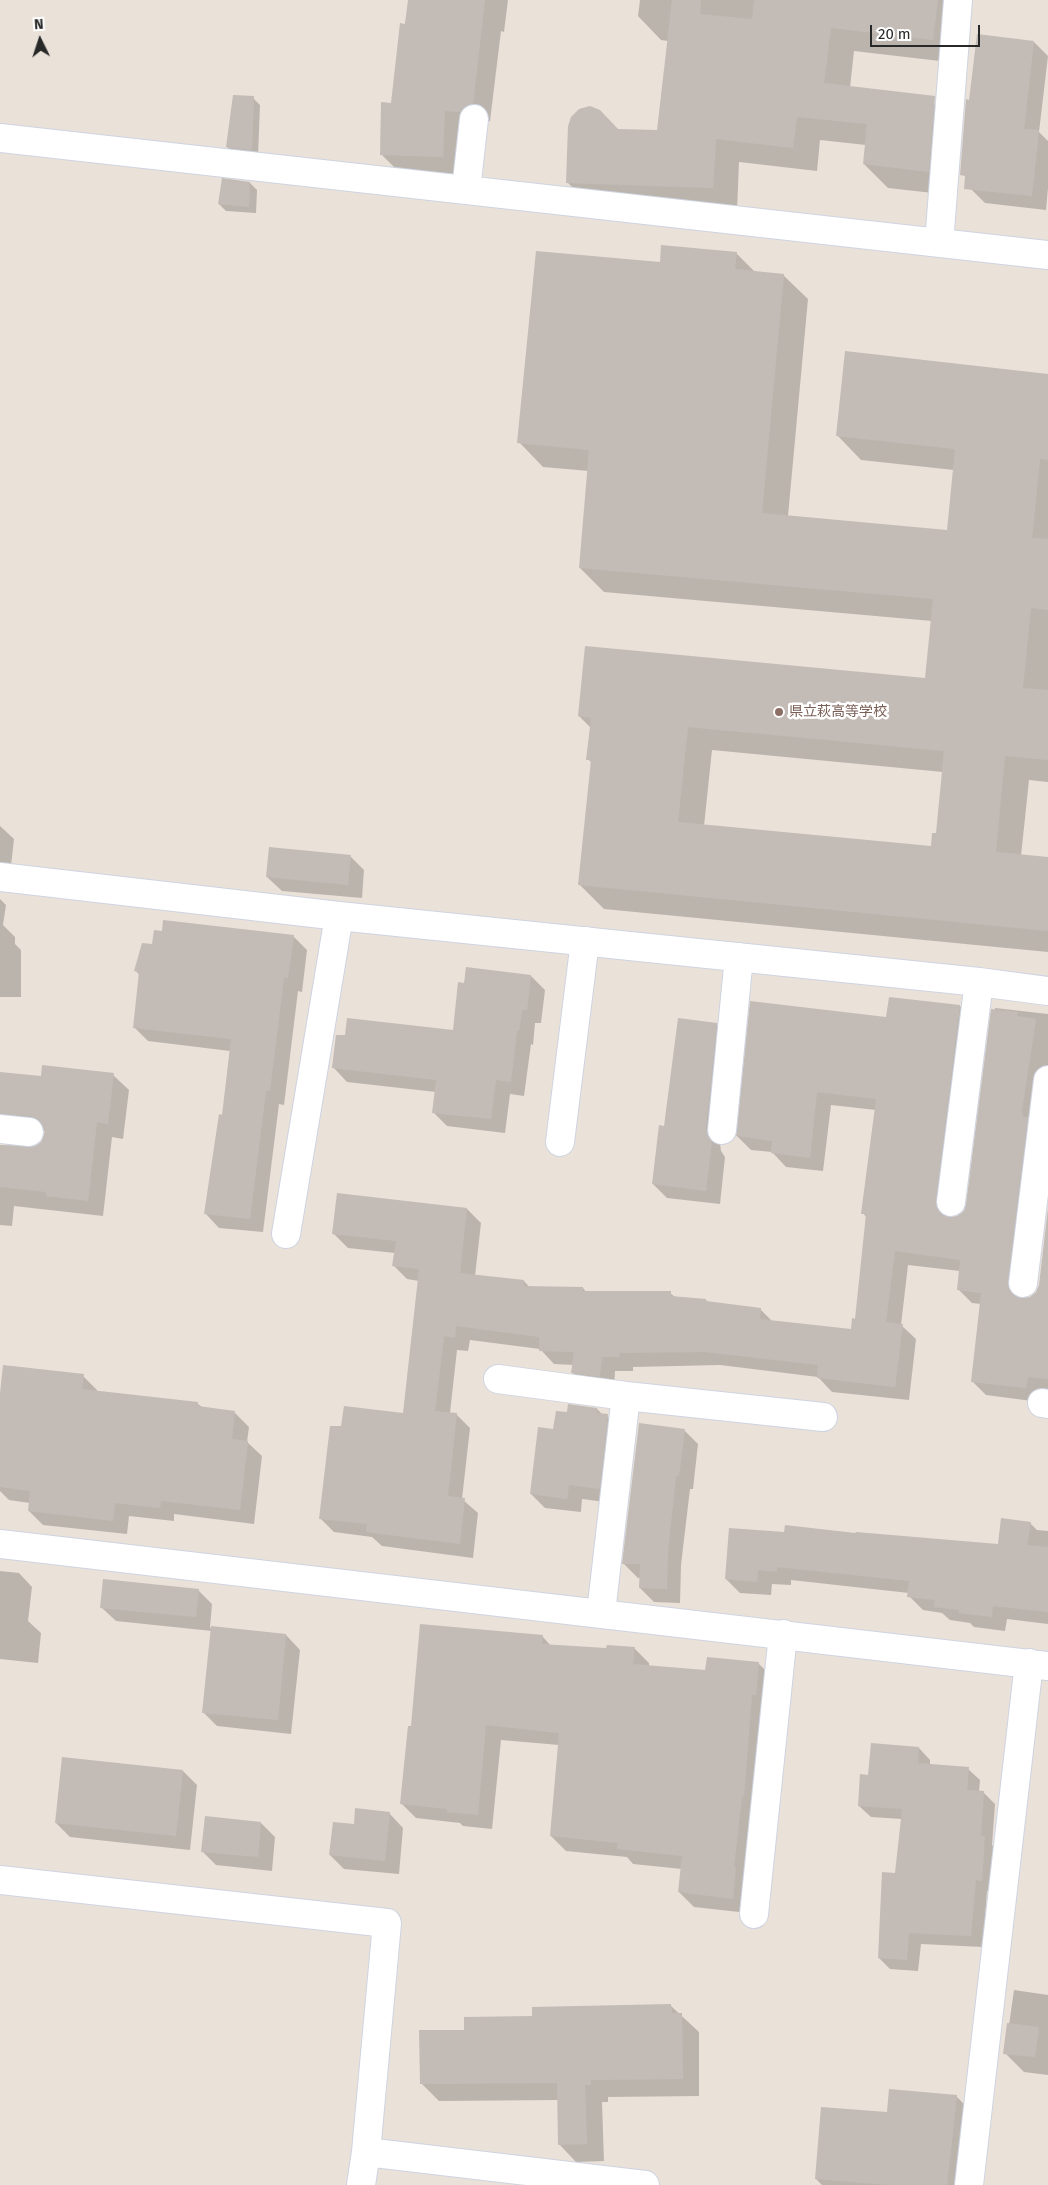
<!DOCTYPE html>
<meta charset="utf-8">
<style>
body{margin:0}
#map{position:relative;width:1048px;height:2185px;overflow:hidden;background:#eae1d9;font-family:"Fira Sans",sans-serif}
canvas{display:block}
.north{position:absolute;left:15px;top:15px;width:50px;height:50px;-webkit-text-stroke:4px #fff;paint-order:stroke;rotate:356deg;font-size:14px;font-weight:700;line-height:20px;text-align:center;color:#282828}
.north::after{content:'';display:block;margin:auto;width:18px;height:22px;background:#282828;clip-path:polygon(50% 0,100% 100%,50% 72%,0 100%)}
.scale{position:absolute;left:870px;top:25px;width:110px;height:22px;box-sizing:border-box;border:2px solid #282828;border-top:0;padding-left:6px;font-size:15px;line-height:18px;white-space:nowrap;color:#282828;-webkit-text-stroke:4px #fff;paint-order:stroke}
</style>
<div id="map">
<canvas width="1048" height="2185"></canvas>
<div class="north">N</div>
<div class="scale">20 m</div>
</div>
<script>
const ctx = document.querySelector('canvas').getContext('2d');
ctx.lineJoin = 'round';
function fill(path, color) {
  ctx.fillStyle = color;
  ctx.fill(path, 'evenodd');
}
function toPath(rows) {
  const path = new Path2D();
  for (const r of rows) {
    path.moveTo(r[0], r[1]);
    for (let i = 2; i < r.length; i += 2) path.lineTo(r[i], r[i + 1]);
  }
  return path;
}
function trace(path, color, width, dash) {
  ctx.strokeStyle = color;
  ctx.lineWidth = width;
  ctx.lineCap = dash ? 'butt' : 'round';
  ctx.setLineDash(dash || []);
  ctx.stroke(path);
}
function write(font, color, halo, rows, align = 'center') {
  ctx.font = font + ' "Fira Sans","Noto Sans JP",sans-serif';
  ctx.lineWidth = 5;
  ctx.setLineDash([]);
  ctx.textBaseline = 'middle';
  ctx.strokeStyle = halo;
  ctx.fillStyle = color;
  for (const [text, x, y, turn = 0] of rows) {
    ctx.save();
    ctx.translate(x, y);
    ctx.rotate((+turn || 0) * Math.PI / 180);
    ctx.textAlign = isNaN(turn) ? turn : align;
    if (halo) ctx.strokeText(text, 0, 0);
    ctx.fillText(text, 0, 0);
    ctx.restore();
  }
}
const shadow = toPath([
 [409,0,508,0,504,32,501,31,490,121,485,122,460,174,399,172,381,154,392,104],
 [640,0,950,0,957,63,854,51,850,88,926,96,950,120,942,194,888,188,864,164,866,145,820,140,817,171,739,162,737,211,591,206,567,182,618,130,658,131,668,41,661,40,638,16],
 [1034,42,1048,56,1039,132,1048,141,1048,188,1046,210,985,203,971,189],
 [253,98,260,105,258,157,234,154,227,147],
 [250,183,257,190,256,213,226,211,219,204],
 [736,253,756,273,783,275,808,299,788,516,948,531,954,470,861,460,837,435,1048,375,1048,782,1029,780,1021,856,1048,858,1048,952,604,909,580,885,592,763,588,759,591,728,579,716,926,680,932,621,604,592,580,568,589,471,543,467,519,442,661,264],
 [712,750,943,772,937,835,932,847,704,826],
 [0,826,14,839,10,875,0,882],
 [350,856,364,870,362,898,282,891,267,877],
 [0,899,6,905,3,925,15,937,15,944,21,950,21,997,0,997],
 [293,936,307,950,302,992,298,991,284,1105,279,1104,263,1232,219,1228,205,1213,223,1116,230,1051,148,1041,134,1027,140,976,136,971],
 [531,976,545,990,541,1023,535,1023,533,1045,531,1044,524,1096,510,1094,505,1133,447,1126,433,1112,436,1092,347,1082,333,1067,454,1031],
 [960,1006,974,1021,950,1219,957,1218,964,1213,968,1204,995,1008,1048,1014,1048,1088,1021,1296,1022,1300,1030,1298,1036,1294,1040,1285,1048,1218,1048,1394,1040,1402,986,1395,972,1381,981,1304,972,1303,958,1289,960,1271,908,1265,901,1325,916,1339,909,1400,832,1392,818,1377,720,1365,633,1367,633,1371,615,1371,614,1390,587,1387,573,1373,574,1365,554,1364,540,1349,470,1340,468,1351,457,1350,450,1413,456,1414,470,1428,462,1499,478,1513,473,1558,382,1546,372,1537,334,1532,320,1518,342,1428,404,1415,419,1281,407,1279,393,1265,395,1253,348,1248,334,1234,467,1209,481,1223,475,1276,524,1281,530,1288,583,1288,586,1292,670,1293,675,1297,706,1300,709,1303,760,1309,773,1322,852,1331,856,1320,867,1218,863,1213,876,1110,831,1105,823,1171,786,1167,772,1152,751,1150,737,1136,887,1018],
 [716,1024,730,1038,720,1143,721,1151,725,1157,720,1204,667,1198,653,1184,665,1127],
 [0,1073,42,1077,113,1075,129,1090,123,1139,112,1137,103,1216,14,1206,12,1226,0,1225,0,1146,35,1148,42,1142,45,1131,18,1128,0,1142],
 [83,1376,97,1390,97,1392,198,1404,203,1408,235,1413,249,1427,247,1442,262,1456,254,1524,174,1514,174,1521,129,1516,127,1534,43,1525,29,1511,30,1503,9,1500,0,1491,0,1403],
 [597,1409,603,1415,607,1416,622,1430,613,1503,582,1499,581,1512,545,1508,531,1494,555,1431],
 [684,1430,698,1444,693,1489,690,1489,681,1565,680,1603,654,1602,640,1588,640,1578,638,1578,624,1564],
 [1030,1523,1037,1530,1048,1531,1048,1624,1007,1619,1005,1631,974,1627,970,1623,950,1620,942,1613,923,1610,909,1596,909,1593,791,1580,791,1585,772,1584,771,1595,740,1593,726,1579,785,1534,856,1535,999,1545],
 [0,1571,19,1573,32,1587,28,1621,41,1633,38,1663,0,1659],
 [198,1590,212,1604,210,1628,286,1635,300,1650,291,1734,217,1726,203,1712,212,1631,116,1621,101,1607],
 [542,1636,551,1646,608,1649,634,1648,649,1663,649,1667,706,1672,759,1664,773,1678,748,1913,694,1907,679,1892,682,1869,633,1864,627,1857,566,1851,551,1836,559,1745,501,1740,492,1829,463,1826,460,1823,416,1818,401,1803,412,1727],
 [919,1748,930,1760,930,1766,968,1769,980,1780,979,1792,983,1792,995,1804,992,1845,996,1849,993,1892,987,1891,983,1947,921,1944,918,1971,890,1969,879,1958,896,1874,902,1819,871,1817,859,1806,869,1776],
 [183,1771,197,1785,190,1850,70,1837,56,1823],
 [389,1813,403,1828,399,1874,344,1869,330,1855,355,1825],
 [261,1823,275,1837,272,1871,216,1865,202,1851],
 [1014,1990,1048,1995,1048,2075,1024,2072,1005,2053],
 [671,2006,699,2032,699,2096,608,2097,608,2102,602,2102,604,2161,576,2162,559,2144,558,2100,439,2101,421,2083,466,2032,533,2017],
 [956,2096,970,2110,962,2185,822,2185,816,2179]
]);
const building = toPath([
 [408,0,485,0,473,104,467,105,460,112,445,111,443,157,380,155,381,102,391,103,400,23,405,24],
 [672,0,701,0,700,14,752,19,754,0,938,0,933,40,831,28,824,83,935,96,929,172,863,164,867,124,797,117,793,148,716,139,713,188,566,183,568,126,571,117,579,109,590,106,600,110,618,129,657,130],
 [977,34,1034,41,1024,129,1039,130,1032,196,964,189,965,176,960,175,966,99,969,100],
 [233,95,254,96,252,150,226,147],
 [222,178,250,182,249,207,218,204],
 [661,245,737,252,735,269,784,274,762,513,947,530,955,449,836,436,845,351,1048,374,1048,460,1040,459,1032,538,1048,539,1048,610,1031,608,1023,688,1048,690,1048,760,1005,756,996,852,1048,857,1048,931,578,885,591,760,586,760,591,718,578,716,585,646,925,678,933,599,579,568,589,450,517,443,536,251,660,262],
 [688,727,944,751,936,833,932,833,931,846,678,822],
 [269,847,351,855,348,885,266,877],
 [163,920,294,935,288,978,284,978,270,1091,266,1091,250,1219,204,1214,219,1114,222,1115,231,1039,133,1028,139,972,134,971,142,943,152,944,154,930,162,931],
 [466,967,531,975,527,1010,522,1010,519,1031,517,1031,511,1082,496,1080,491,1119,432,1113,436,1080,332,1068,336,1035,345,1035,347,1018,453,1030,458,982,464,983],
 [889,997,960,1005,936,1200,937,1208,942,1215,949,1217,957,1216,964,1211,966,1204,991,1009,1018,1012,1017,1016,1036,1019,1022,1111,1023,1117,1028,1117,1008,1282,1009,1290,1013,1295,1021,1298,1030,1297,1036,1292,1039,1285,1048,1208,1048,1379,1028,1377,1026,1388,971,1382,981,1293,957,1290,960,1260,895,1251,886,1322,903,1324,895,1387,817,1378,818,1365,705,1352,619,1353,620,1357,602,1357,600,1377,571,1373,574,1352,539,1351,539,1337,456,1326,455,1338,444,1336,435,1411,457,1413,448,1496,465,1498,460,1544,366,1532,367,1524,319,1519,330,1426,341,1426,344,1406,403,1413,419,1269,392,1266,396,1241,332,1234,337,1193,467,1208,460,1273,524,1280,524,1286,583,1287,583,1291,671,1291,671,1296,706,1299,706,1301,761,1308,760,1319,851,1329,852,1318,855,1319,866,1214,861,1214,876,1099,817,1092,810,1158,771,1153,772,1141,736,1136,750,1001,886,1017],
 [678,1018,717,1023,706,1128,708,1136,712,1141,706,1191,652,1184,659,1125,664,1126],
 [42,1065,114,1073,108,1124,97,1122,88,1201,46,1196,46,1192,0,1187,0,1145,35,1146,41,1142,45,1133,43,1125,38,1119,31,1116,0,1114,0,1072,41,1076],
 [3,1365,84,1374,82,1389,198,1402,198,1406,235,1411,232,1439,248,1441,240,1510,161,1501,160,1508,115,1503,113,1521,28,1511,30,1491,0,1487,0,1393],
 [568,1404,597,1408,597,1413,608,1414,600,1489,569,1485,567,1499,530,1494,538,1427,553,1429,556,1411,567,1412],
 [639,1423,685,1429,679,1476,676,1476,668,1551,667,1589,639,1588,640,1564,622,1564],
 [1001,1518,1031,1522,1027,1545,1048,1547,1048,1612,993,1606,992,1617,959,1613,959,1610,934,1607,935,1600,907,1597,909,1581,777,1567,777,1572,758,1570,757,1582,725,1579,729,1528,784,1532,785,1525,855,1533,856,1532,998,1544],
 [103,1579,199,1589,196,1617,100,1608],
 [420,1624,543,1635,542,1644,606,1648,607,1645,635,1647,633,1664,705,1670,707,1657,759,1662,756,1695,752,1695,744,1797,742,1796,734,1867,736,1867,733,1899,678,1892,682,1856,617,1849,618,1843,550,1836,559,1733,486,1725,478,1815,447,1812,447,1809,400,1804,408,1726,411,1726],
 [211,1626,286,1634,278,1720,202,1713],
 [871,1743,919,1747,918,1763,969,1767,967,1790,984,1791,981,1836,985,1836,982,1881,976,1880,971,1936,909,1933,907,1960,878,1958,882,1872,895,1873,902,1809,858,1806,860,1774,868,1775],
 [62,1757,183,1770,176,1836,55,1823],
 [355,1808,390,1812,385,1861,329,1855,333,1822,354,1824],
 [205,1816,261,1822,258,1857,201,1852],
 [671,2004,672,2013,682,2013,683,2079,591,2080,591,2085,585,2085,587,2144,558,2145,557,2083,420,2084,419,2030,464,2030,464,2017,532,2016,532,2007],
 [1007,2023,1039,2027,1035,2057,1003,2054],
 [889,2089,957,2095,947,2185,887,2185,815,2179,821,2107,887,2112]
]);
const street = toPath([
 [0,138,1048,255],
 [466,190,474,119],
 [939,243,958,0],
 [0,877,339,916,979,982,1048,991],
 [0,1129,29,1132],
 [722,1130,739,957],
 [560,1142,585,941],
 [951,1202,979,982],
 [286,1234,339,916],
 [1023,1283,1048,1080],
 [498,1379,626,1396],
 [1042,1403,1048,1404],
 [0,1544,1048,1666],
 [601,1613,626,1396,823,1417],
 [0,1880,387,1923,366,2152,645,2185],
 [754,1914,783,1634],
 [361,2185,366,2152],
 [969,2185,1029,1663]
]);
const markers = [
 [779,712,5,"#8d6e63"]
];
const educationNames = [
 ["県立萩高等学校",789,712]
];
fill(shadow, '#0003');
fill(building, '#c3bbb6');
trace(street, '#ced4e1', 30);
trace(street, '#fff', 28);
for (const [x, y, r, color] of markers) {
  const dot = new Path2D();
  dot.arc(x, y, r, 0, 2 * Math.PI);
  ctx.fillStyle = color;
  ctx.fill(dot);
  trace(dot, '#fff', 2);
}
write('14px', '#785e54', '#fff', educationNames, 'left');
</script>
